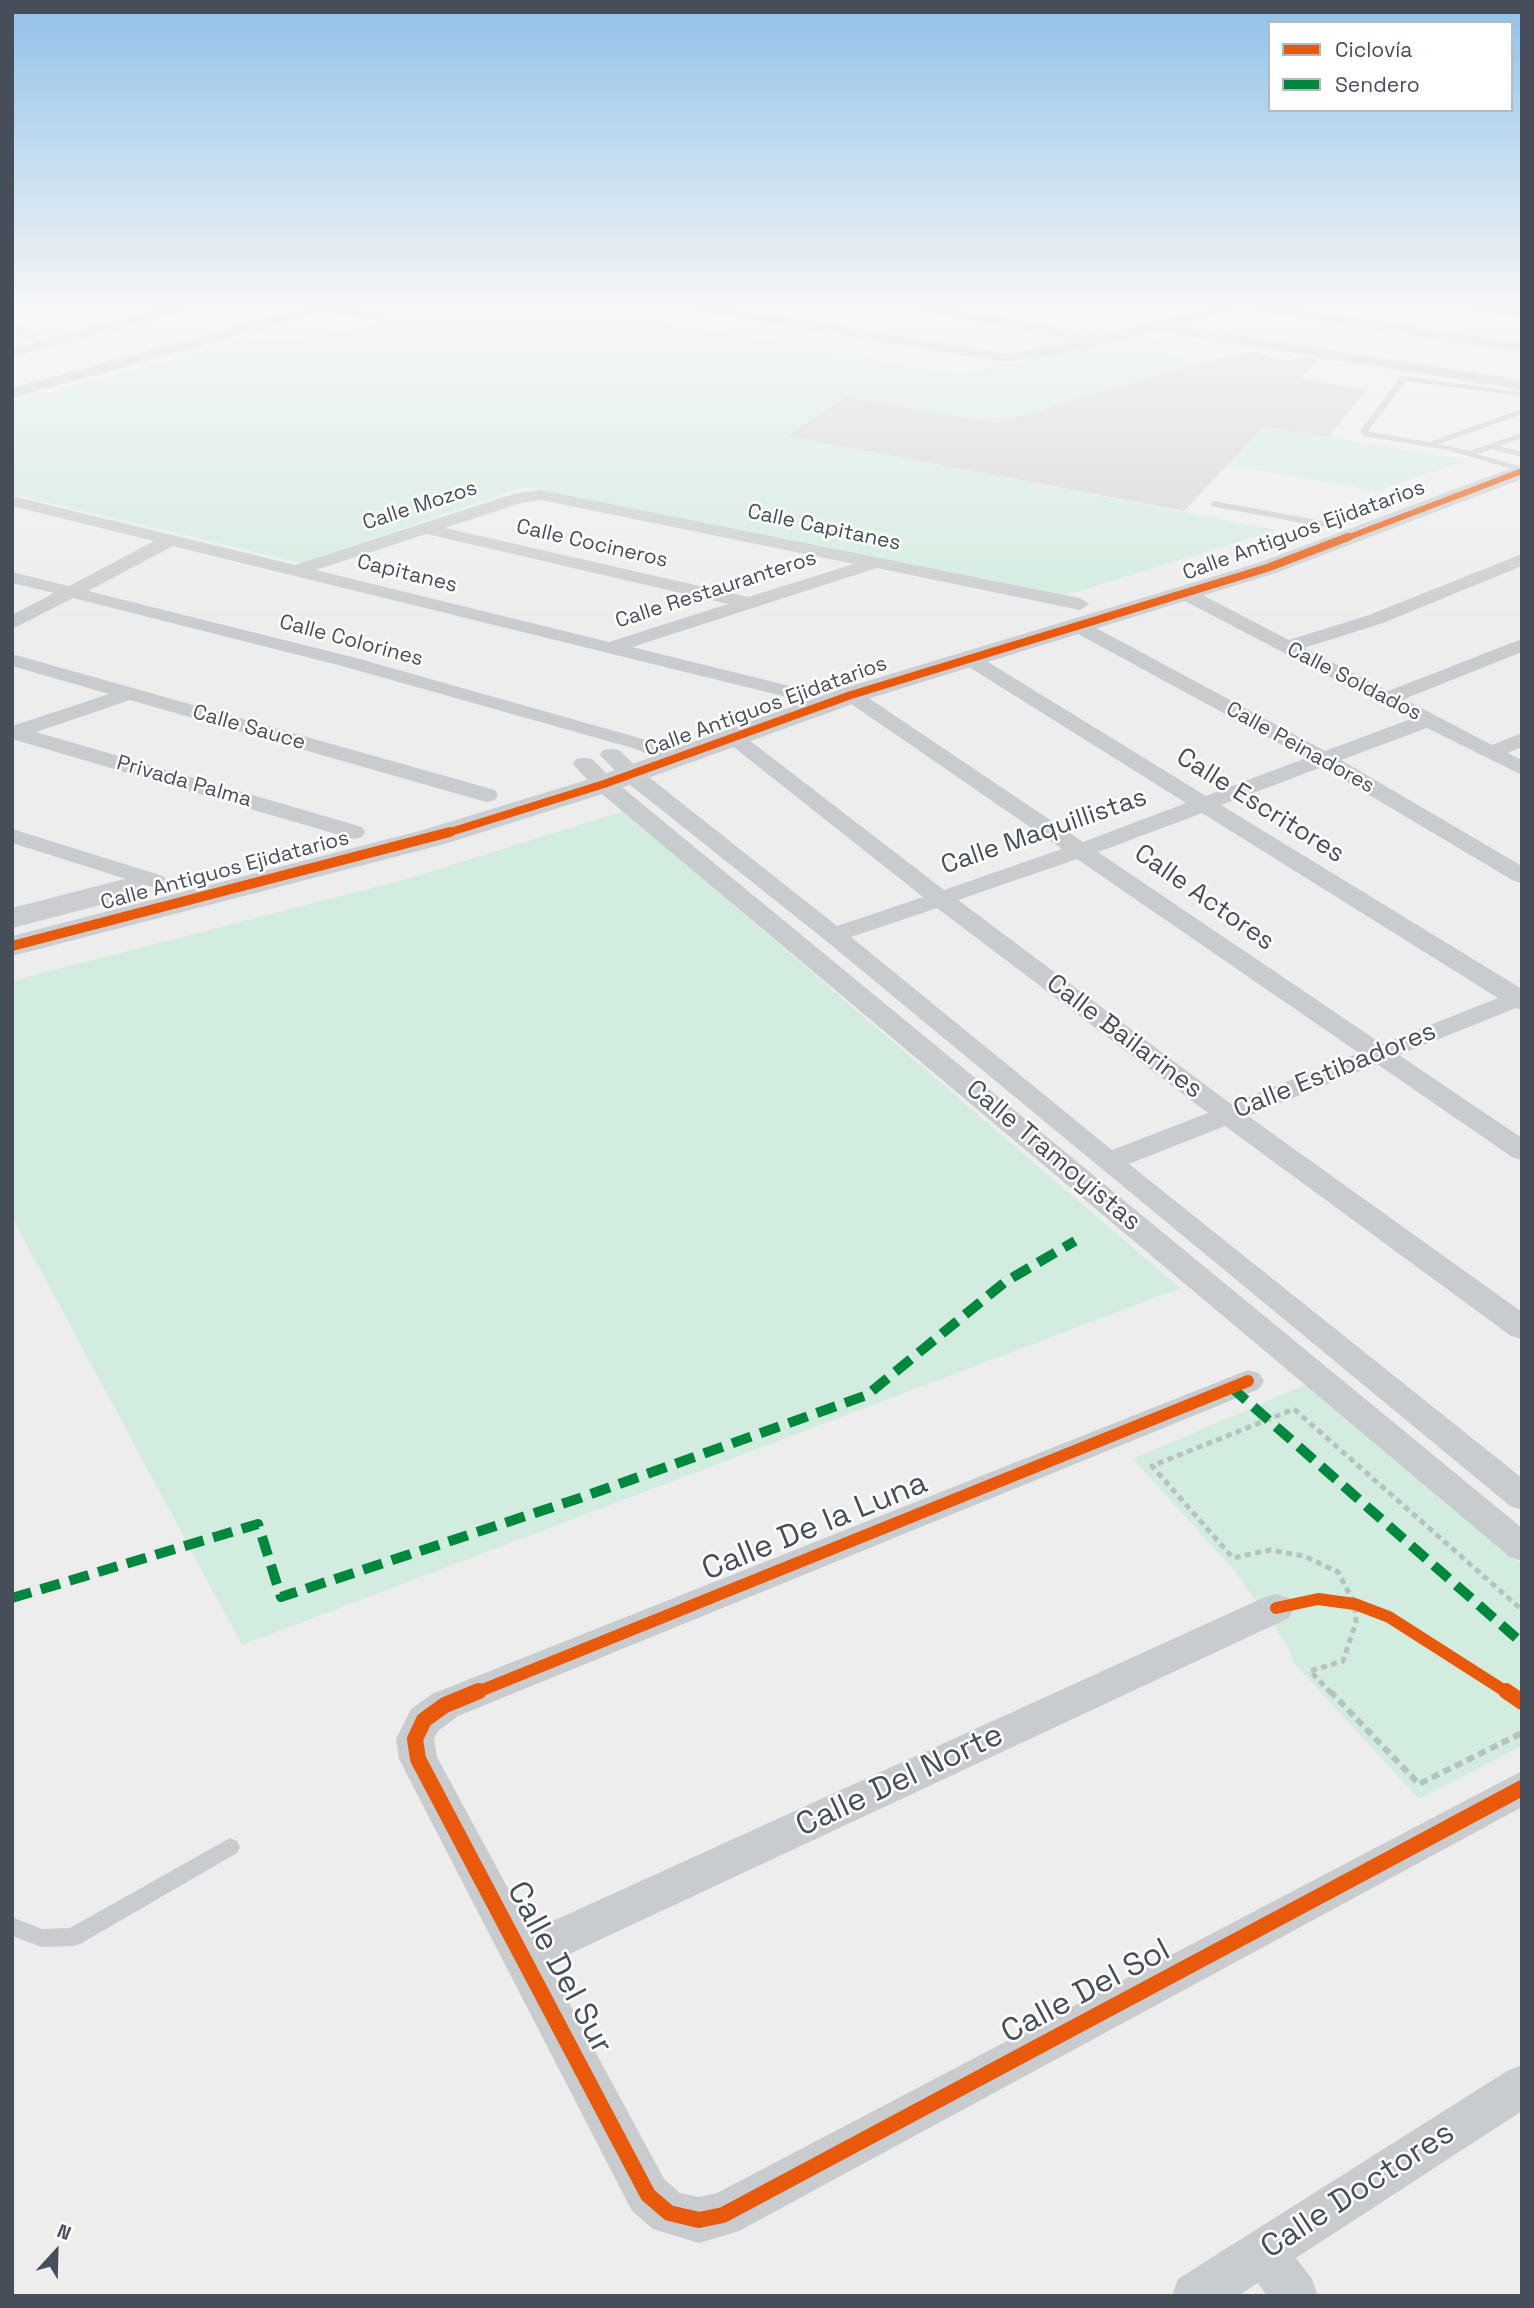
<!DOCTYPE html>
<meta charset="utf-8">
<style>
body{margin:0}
#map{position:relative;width:1534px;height:2308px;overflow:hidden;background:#eeeded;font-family:"Space Grotesk",sans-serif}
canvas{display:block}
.frame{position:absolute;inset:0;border:14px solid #464e59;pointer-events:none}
.legend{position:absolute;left:1268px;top:21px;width:245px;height:91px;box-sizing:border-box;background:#fff;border:2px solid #b5b8bd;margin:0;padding:9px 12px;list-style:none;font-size:21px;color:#464e59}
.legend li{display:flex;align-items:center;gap:14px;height:35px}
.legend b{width:35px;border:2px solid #b5b8bd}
.north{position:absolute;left:21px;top:2217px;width:70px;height:70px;-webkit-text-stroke:5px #fff;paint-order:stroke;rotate:22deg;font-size:19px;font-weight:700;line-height:28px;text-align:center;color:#464e59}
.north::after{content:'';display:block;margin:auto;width:24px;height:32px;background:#464e59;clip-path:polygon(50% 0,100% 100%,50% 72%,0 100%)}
</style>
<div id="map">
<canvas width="1534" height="2308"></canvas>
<div class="frame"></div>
<ul class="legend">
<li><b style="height:9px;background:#e8590c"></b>Ciclovía</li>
<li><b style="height:9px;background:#00873e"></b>Sendero</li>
</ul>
<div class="north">N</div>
</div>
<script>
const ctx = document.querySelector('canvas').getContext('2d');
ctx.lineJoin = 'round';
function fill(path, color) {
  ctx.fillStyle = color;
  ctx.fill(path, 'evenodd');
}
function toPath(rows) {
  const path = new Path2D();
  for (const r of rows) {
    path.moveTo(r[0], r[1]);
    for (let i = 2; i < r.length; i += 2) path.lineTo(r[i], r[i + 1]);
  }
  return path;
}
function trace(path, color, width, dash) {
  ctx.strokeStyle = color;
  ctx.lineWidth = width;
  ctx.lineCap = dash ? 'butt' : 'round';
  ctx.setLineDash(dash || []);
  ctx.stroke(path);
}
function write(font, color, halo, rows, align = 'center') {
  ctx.font = font + ' "Space Grotesk",sans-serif';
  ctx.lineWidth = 5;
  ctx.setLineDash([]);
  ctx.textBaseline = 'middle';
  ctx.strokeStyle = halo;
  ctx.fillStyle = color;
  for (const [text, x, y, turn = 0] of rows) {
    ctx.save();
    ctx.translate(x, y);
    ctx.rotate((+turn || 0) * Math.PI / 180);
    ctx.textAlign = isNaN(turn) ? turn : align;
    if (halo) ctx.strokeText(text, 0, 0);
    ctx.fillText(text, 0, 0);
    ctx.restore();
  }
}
const green = toPath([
 [454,307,573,307,961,375,1144,332,1189,366,1088,397,1466,460,1377,491,846,397,789,436,1276,530,1067,595,524,487,302,563,12,494,12,401,53,392,244,338,287,343],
 [624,811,1180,1288,242,1645,12,1217,12,981,407,879],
 [1307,1384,1522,1565,1522,1746,1419,1799,1293,1662,1288,1646,1234,1570,1133,1459]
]);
const building = toPath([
 [1252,351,1283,362,1301,357,1319,360,1300,379,1367,390,1328,437,1264,426,1184,511,788,436,845,397,997,423,1189,366]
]);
const pathFar1 = toPath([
 [1331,1693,1310,1671,1343,1661,1356,1622,1355,1604,1338,1572,1304,1556,1270,1550,1233,1558,1152,1466,1294,1409,1522,1610]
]);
const path = toPath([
 [1330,1691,1419,1784,1522,1733]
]);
const lane = toPath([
 [1401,376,1522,392,1522,396,1406,381,1368,431,1370,432,1429,442,1522,409,1522,414,1439,444,1469,451,1522,433,1522,438,1499,446,1522,452,1522,457,1491,449,1477,454,1522,467,1522,472,1448,450,1364,436,1360,431,1401,376],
 [1214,501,1323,521,1327,524,1323,527,1211,506,1211,502,1214,501],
 [230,1838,237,1841,240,1847,237,1853,80,1944,73,1946,42,1947,12,1936,12,1917,42,1929,70,1928,230,1838]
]);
const street = toPath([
 [169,307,192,307,190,310,12,357,12,348,169,307],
 [310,307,343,307,380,313,387,317,380,321,323,312,12,398,12,388,310,307],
 [688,307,720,307,1007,354,1084,340,915,311,908,307,940,307,1100,336,1214,307,1237,307,1235,310,1174,326,1522,380,1522,390,1169,333,1162,329,1065,353,1007,362,695,311,688,307],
 [1247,307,1281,307,1522,344,1522,352,1254,311,1247,307],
 [1463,307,1522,310,1522,318,1470,311,1463,307],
 [12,325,38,333,40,336,33,340,12,334,12,325],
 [541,490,1080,598,1089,604,1080,610,877,568,632,647,798,688,801,692,798,696,791,698,173,546,88,591,356,658,650,741,682,754,685,759,682,764,674,765,636,749,342,666,73,598,12,629,12,615,54,593,12,583,12,572,69,586,154,541,12,506,12,496,295,565,513,494,541,490],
 [541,500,854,564,748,597,445,528,521,503,541,500],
 [426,534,427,534,728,604,609,642,316,570,426,534],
 [1522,554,1522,566,1383,623,1304,648,1388,691,1522,639,1522,652,1404,699,1492,745,1522,733,1522,747,1508,753,1522,760,1522,775,1427,728,1341,760,1522,866,1522,883,1514,881,1322,767,1221,805,1522,989,1522,1010,1516,1008,1399,1055,1522,1138,1522,1160,1512,1157,1377,1064,1248,1116,1522,1312,1522,1339,1511,1336,1225,1126,1129,1164,1522,1478,1522,1510,1510,1506,825,940,624,780,600,755,603,750,611,749,619,750,640,770,837,926,923,897,726,741,722,737,726,733,740,733,944,890,1062,849,844,699,841,695,844,691,858,691,1083,842,1186,803,961,662,958,658,961,654,975,654,1206,796,1306,758,1069,629,1066,625,1069,621,1083,621,1325,751,1411,719,1179,598,1177,594,1179,590,1193,590,1289,640,1369,615,1522,554],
 [1202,813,1498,998,1382,1044,1098,852,1202,813],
 [1077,859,1359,1053,1231,1104,958,900,1077,859],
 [937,908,1208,1113,1112,1150,851,937,937,908],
 [12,654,495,790,498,795,495,800,487,802,479,800,130,700,36,732,362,827,365,832,362,837,354,839,346,837,12,739,12,726,109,694,12,666,12,654],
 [584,758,592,759,612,779,1522,1528,1522,1561,1510,1557,596,789,573,764,576,759,584,758],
 [12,829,163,876,167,881,163,886,155,888,12,843,12,829],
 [1248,1370,1259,1373,1264,1381,1259,1389,458,1716,438,1731,434,1739,437,1757,531,1931,1263,1598,1276,1594,1289,1598,1294,1608,1289,1618,548,1964,664,2179,680,2193,699,2197,717,2193,1522,1771,1522,1807,739,2231,699,2243,653,2229,632,2211,399,1759,396,1739,411,1709,432,1694,1248,1370],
 [1522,2065,1522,2111,1296,2258,1312,2279,1318,2296,1267,2296,1258,2283,1238,2296,1172,2296,1178,2279,1507,2071,1522,2065]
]);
const secondary = toPath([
 [1522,464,1522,479,1276,573,861,701,615,790,445,844,12,956,12,936,423,830,593,778,841,689,1258,563,1522,464],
 [128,878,139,881,144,888,139,895,12,928,12,908,128,878]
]);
const quiet = toPath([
 [1231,1387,1522,1643],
 [12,1598,258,1524,281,1597,580,1498,867,1395,1005,1282,1075,1241]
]);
const cyclewayFar4 = toPath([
 [1344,539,1522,471]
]);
const cyclewayFar3 = toPath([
 [444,834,604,784,851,695,1267,568,1348,537]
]);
const cyclewayFar2 = toPath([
 [12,946,450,832]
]);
const cyclewayFar1 = toPath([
 [1276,1608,1318,1599,1355,1604,1389,1617,1508,1693],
 [475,1693,1248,1381]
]);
const cycleway = toPath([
 [479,1691,445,1705,424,1720,415,1739,418,1759,648,2195,669,2213,699,2220,723,2215,1522,1788],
 [1506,1691,1522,1702]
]);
const farStreetnames = [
 ["Calle Mozos",420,506,-18],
 ["Calle Capitanes",824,528,12],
 ["Calle Antiguos Ejidatarios",1304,531,-20],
 ["Calle Cocineros",592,544,13],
 ["Capitanes",407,574,14],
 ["Calle Restauranteros",716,590,-18],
 ["Calle Colorines",351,641,15],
 ["Calle Soldados",1354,682,27],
 ["Calle Antiguos Ejidatarios",766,707,-20],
 ["Calle Sauce",249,728,16],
 ["Calle Peinadores",1300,748,29],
 ["Privada Palma",184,782,16],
 ["Calle Antiguos Ejidatarios",225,871,-15]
];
const streetNames = [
 ["Calle Escritores",1260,806,32],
 ["Calle Maquillistas",1044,832,-19],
 ["Calle Actores",1204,898,35],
 ["Calle Bailarines",1124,1037,37],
 ["Calle Estibadores",1335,1071,-22],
 ["Calle Tramoyistas",1053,1156,40]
];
const nearStreetnames = [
 ["Calle De la Luna",815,1527,-22],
 ["Calle Del Norte",900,1781,-25],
 ["Calle Del Sur",559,1968,62],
 ["Calle Del Sol",1086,1992,-28],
 ["Calle Doctores",1358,2191,-33]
];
fill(green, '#d2ecdf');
fill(building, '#d6d5d7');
trace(pathFar1, '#b7c2c0', 5, [6, 4.5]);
trace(path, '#b7c2c0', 6, [8, 5]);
fill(lane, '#c9ccce');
fill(street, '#c9ccce');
fill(secondary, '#cbcdd0');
trace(quiet, '#00873e', 10, [20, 10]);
trace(cyclewayFar4, '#e8590c', 6);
trace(cyclewayFar3, '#e8590c', 8);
trace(cyclewayFar2, '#e8590c', 10);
trace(cyclewayFar1, '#e8590c', 12);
trace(cycleway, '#e8590c', 16);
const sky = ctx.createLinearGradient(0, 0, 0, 630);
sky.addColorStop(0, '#8fc1e8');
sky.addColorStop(0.49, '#f7f7f7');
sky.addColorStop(1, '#f7f7f700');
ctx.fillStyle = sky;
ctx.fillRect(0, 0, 1534, 630);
write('21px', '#464e59', '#fff', farStreetnames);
write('26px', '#464e59', '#fff', streetNames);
write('32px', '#464e59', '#fff', nearStreetnames);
</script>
